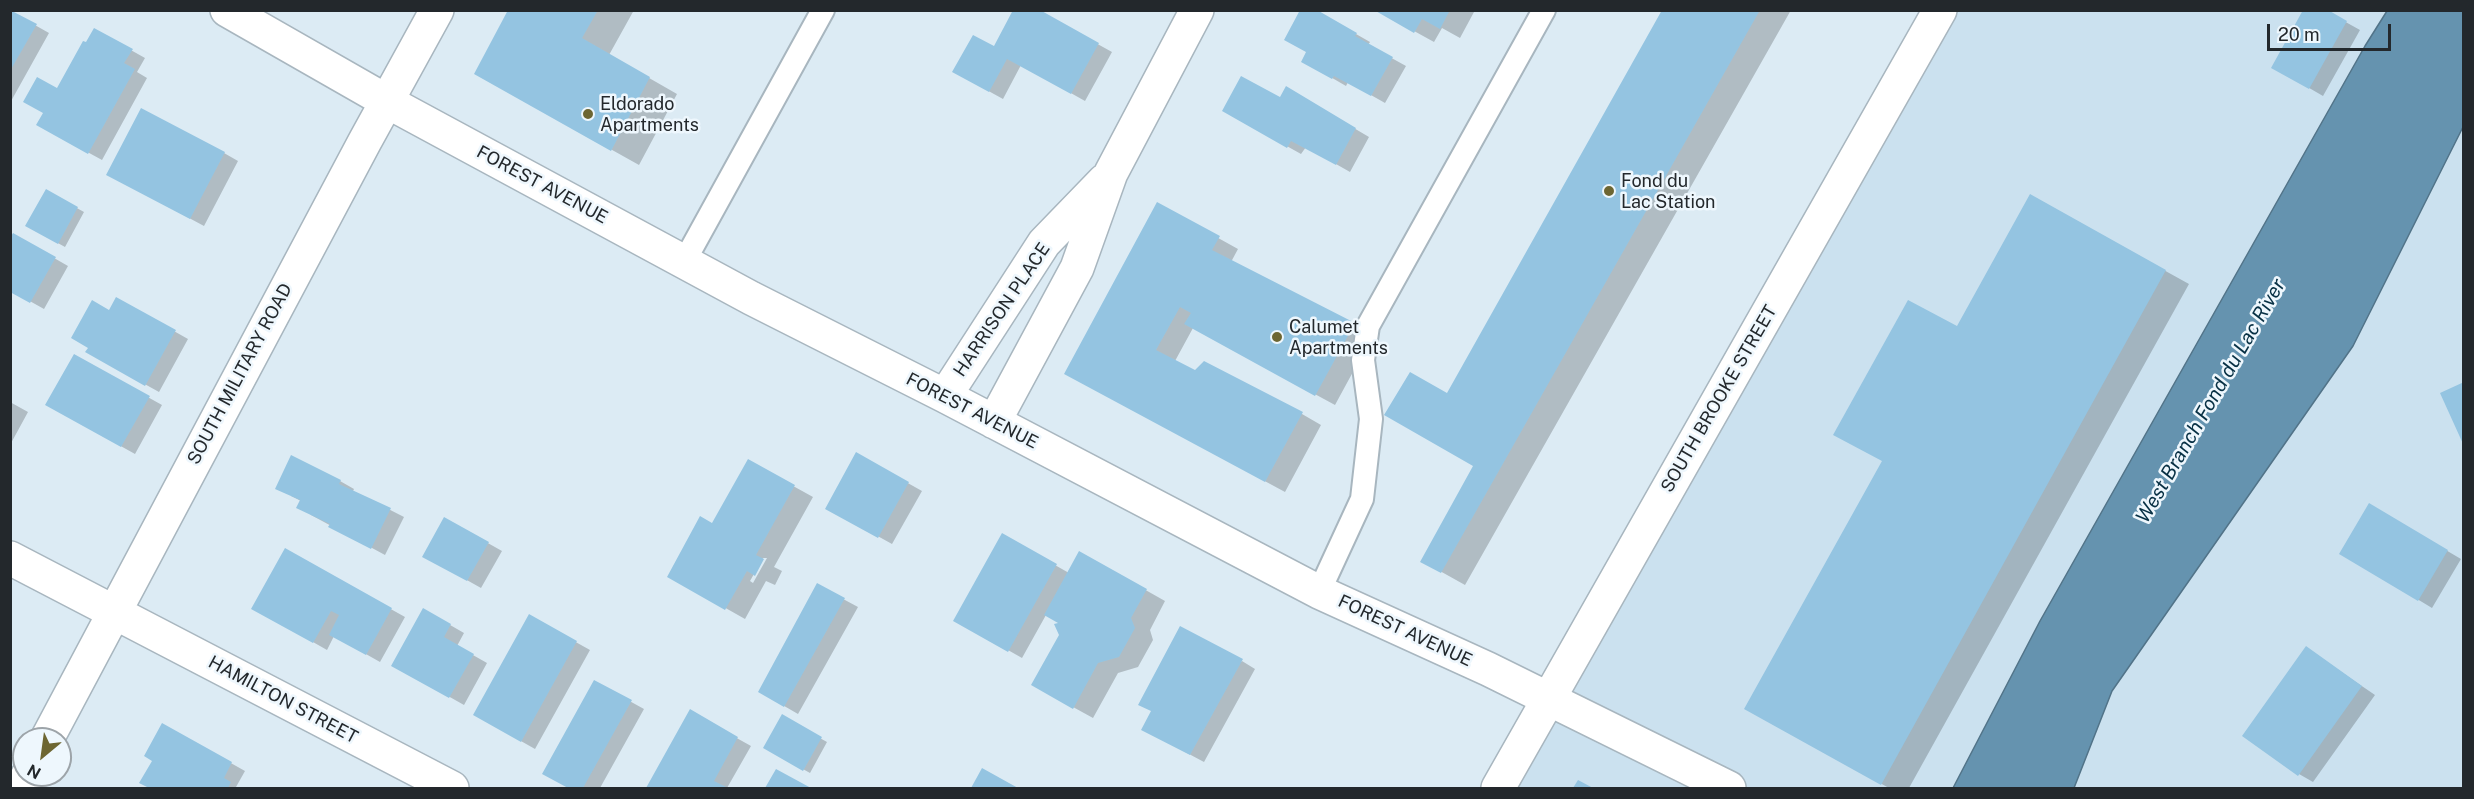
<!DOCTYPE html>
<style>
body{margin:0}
#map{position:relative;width:2474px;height:799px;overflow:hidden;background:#dcebf4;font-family:"Public Sans",sans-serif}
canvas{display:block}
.frame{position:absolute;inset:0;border:12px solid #23282c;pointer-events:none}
.north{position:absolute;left:12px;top:727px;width:60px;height:60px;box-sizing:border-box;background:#eef7fd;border:2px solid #9da4a9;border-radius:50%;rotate:209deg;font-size:16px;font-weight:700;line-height:24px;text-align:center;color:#23282c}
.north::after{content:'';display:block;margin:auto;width:21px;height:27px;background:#6d6632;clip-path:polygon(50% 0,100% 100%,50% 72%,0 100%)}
.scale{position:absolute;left:2267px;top:24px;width:124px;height:27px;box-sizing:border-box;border:3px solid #23282c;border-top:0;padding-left:8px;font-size:18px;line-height:21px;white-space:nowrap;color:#23282c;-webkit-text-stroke:4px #eef7fd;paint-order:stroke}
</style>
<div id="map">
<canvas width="2474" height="799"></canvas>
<div class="frame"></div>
<div class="north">N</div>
<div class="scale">20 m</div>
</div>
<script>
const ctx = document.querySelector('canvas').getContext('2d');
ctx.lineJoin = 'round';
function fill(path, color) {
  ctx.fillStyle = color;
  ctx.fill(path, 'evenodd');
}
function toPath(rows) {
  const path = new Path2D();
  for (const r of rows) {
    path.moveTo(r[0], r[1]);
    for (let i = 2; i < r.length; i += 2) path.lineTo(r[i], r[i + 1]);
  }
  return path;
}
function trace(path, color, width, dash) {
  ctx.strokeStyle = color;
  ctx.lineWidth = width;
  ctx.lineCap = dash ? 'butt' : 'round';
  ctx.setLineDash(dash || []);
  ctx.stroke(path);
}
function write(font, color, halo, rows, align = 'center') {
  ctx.font = font + ' "Public Sans",sans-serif';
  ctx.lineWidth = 5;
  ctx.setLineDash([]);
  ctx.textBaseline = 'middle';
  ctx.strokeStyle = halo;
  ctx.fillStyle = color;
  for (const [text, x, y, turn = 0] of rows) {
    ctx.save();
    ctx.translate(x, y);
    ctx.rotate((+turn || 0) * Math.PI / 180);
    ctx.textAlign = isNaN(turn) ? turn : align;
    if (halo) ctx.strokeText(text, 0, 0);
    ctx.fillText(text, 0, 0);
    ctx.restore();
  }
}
const built = toPath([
 [1940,11,2387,11,2365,46,2040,621,1953,788,1498,788],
 [2463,127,2463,788,2074,788,2112,691,2353,346]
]);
const water = toPath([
 [2387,11,2463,11,2463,127,2353,346,2112,691,2074,788,1953,788,2040,621,2365,46,2387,11]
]);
const shadow = toPath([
 [510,10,634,10,609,55,677,94,639,165,503,89],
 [1036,10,1112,52,1085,101,1021,65,1003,99,954,72,994,48],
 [1314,10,1370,42,1368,45,1406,66,1385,103,1348,82,1346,86,1303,61,1308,52],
 [1376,10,1472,10,1474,12,1460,38,1442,28,1434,42],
 [1663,10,1791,10,1465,585,1422,561,1475,466,1447,395],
 [2324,10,2360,30,2323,96,2273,67],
 [10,11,49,33,10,103],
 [95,30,145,58,137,72,147,78,102,160,38,125],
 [1286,88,1369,137,1350,172,1306,147,1301,154,1224,111,1280,99],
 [224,153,238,161,204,226,122,182],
 [46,191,84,212,65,247,27,226],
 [2030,196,2189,284,1909,788,1889,788,1769,722,1884,461],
 [1157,204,1238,249,1231,262,1373,335,1335,405,1193,328,1175,361,1195,372,1302,414,1321,425,1285,492,1085,384],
 [14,235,68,266,44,309,10,290],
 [117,299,188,339,159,392,87,352],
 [74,356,162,405,135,454,47,405],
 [10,402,28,412,10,445],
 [856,454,922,491,892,544,827,508],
 [748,461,813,497,774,567,782,571,775,585,766,581,745,619,669,576,713,525],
 [763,558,767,558,753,583,750,581],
 [340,481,354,489,353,491,404,517,385,555,311,515,301,501,291,496],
 [2369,505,2461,559,2432,608,2341,553],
 [445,519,502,551,481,588,424,556],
 [1002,535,1069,573,1080,553,1165,601,1150,630,1153,640,1138,667,1118,673,1093,718,1033,685,1060,635,1060,623,1046,615,1022,658,955,620],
 [285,550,405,617,380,662,334,636,327,650,253,608],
 [817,585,858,607,798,714,760,692],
 [424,610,464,633,457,646,487,663,464,705,393,665],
 [529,616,590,650,535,749,475,715],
 [2306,648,2375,695,2313,782,2299,774],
 [1242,661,1255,669,1204,762,1157,737],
 [595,682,644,709,600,788,570,788,544,774],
 [690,712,751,746,727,788,647,788],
 [782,717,827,742,810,773,765,748],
 [163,725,245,771,236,787,240,788,151,788,141,783,154,760],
 [776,771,808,788,767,788],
 [982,771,1015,788,972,788]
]);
const building = toPath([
 [10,10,37,24,10,71],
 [508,10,598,10,582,38,650,77,611,151,474,74],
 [1013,10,1040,10,1099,43,1071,94,1007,59,989,92,952,72,973,35,994,46],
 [1300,10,1317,10,1357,33,1355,36,1393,57,1371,96,1334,76,1332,79,1301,62,1306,52,1284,40],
 [1374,10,1450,10,1440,29,1422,19,1414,33],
 [1662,10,1760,10,1441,573,1420,562,1473,466,1384,415,1410,372,1447,393],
 [2303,10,2328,10,2347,21,2309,89,2271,68],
 [94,28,133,49,124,63,135,69,88,154,36,125,43,113,23,102,37,77,57,88,83,41,86,42],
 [1241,76,1280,97,1286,86,1356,128,1336,165,1291,141,1287,148,1222,111],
 [141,108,225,152,190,219,106,175],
 [46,189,78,207,58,244,25,226],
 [2030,194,2166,270,1881,785,1744,709,1882,461,1833,435,1908,300,1957,326],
 [1157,202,1220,236,1212,250,1355,323,1315,396,1184,324,1191,313,1180,307,1156,350,1195,370,1204,361,1303,412,1265,482,1064,374],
 [13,233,56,257,30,303,10,292,10,238],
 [116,297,176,330,145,386,85,352,88,348,71,338,92,300,109,310],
 [74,354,150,396,121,447,45,405],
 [2464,382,2464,446,2440,393],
 [856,452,909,482,878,538,825,509],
 [291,455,341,480,339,484,391,508,371,549,328,527,330,524,296,508,300,500,275,489],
 [748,459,795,485,756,555,764,559,755,576,747,571,725,610,667,577,700,516,712,523],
 [2369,503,2448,550,2418,601,2339,554],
 [444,517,489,542,467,581,422,557],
 [1002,533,1057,564,1008,652,953,621],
 [285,548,392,608,366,655,329,635,339,615,331,611,313,643,251,609],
 [1079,551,1147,589,1131,618,1135,628,1119,657,1098,663,1073,709,1031,685,1059,635,1054,624,1058,623,1044,615],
 [817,583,845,598,784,707,758,692],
 [423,608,451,624,444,637,474,654,449,698,391,666],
 [529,614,577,641,521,742,473,715],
 [1180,626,1243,659,1190,755,1141,730,1151,711,1138,705],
 [2306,646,2362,686,2298,776,2242,736],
 [594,680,632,700,583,788,568,788,542,774],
 [690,709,738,737,714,781,728,788,646,788],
 [782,714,822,737,803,771,763,748],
 [162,723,232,762,224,778,231,782,228,788,149,788,139,783,152,761,144,756],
 [982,768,1018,788,971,788],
 [776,769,811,788,765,788],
 [1578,780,1593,788,1573,788]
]);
const lane = toPath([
 [684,262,823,10],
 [1319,592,1362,499,1371,419,1363,360,1368,326,1544,10]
]);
const street = toPath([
 [227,10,388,102,751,298,945,396,1319,592,1488,669,1729,788],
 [945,396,1044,243,1104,181],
 [994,422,1077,268,1111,173,1197,10],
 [10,558,452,788],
 [47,739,365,141,437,10],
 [21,788,28,775],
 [1498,788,1940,10]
]);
const markers = [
 [588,114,6,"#6d6632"],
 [1609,191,6,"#6d6632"],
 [1277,337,6,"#6d6632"]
];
const poiNames = [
 ["Eldorado",600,104],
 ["Apartments",600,125],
 ["Fond du",1621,181],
 ["Lac Station",1621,202],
 ["Calumet",1289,327],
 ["Apartments",1289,348]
];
const streetNames = [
 ["FOREST AVENUE",542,185,28],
 ["HARRISON PLACE",1002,310,-56],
 ["SOUTH MILITARY ROAD",240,374,-62],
 ["SOUTH BROOKE STREET",1719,399,-60],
 ["FOREST AVENUE",972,411,27],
 ["FOREST AVENUE",1405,631,25],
 ["HAMILTON STREET",283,700,28]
];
const waterNames = [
 ["West Branch Fond du Lac River",2211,401,-60]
];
fill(built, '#cbe1ef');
fill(water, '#6593af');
trace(water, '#517388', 1.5);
fill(shadow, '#0003');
fill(building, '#94c4e1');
trace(lane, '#a8b6bf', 26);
trace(street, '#a8b6bf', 36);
trace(lane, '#fff', 22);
trace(street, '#fff', 33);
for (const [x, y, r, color] of markers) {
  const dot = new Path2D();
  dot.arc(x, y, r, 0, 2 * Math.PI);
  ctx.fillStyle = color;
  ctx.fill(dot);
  trace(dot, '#eef7fd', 2);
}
write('18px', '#23282c', '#eef7fd', poiNames, 'left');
write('18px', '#23282c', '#eef7fd', streetNames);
write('italic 20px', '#073044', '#eef7fd', waterNames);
</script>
